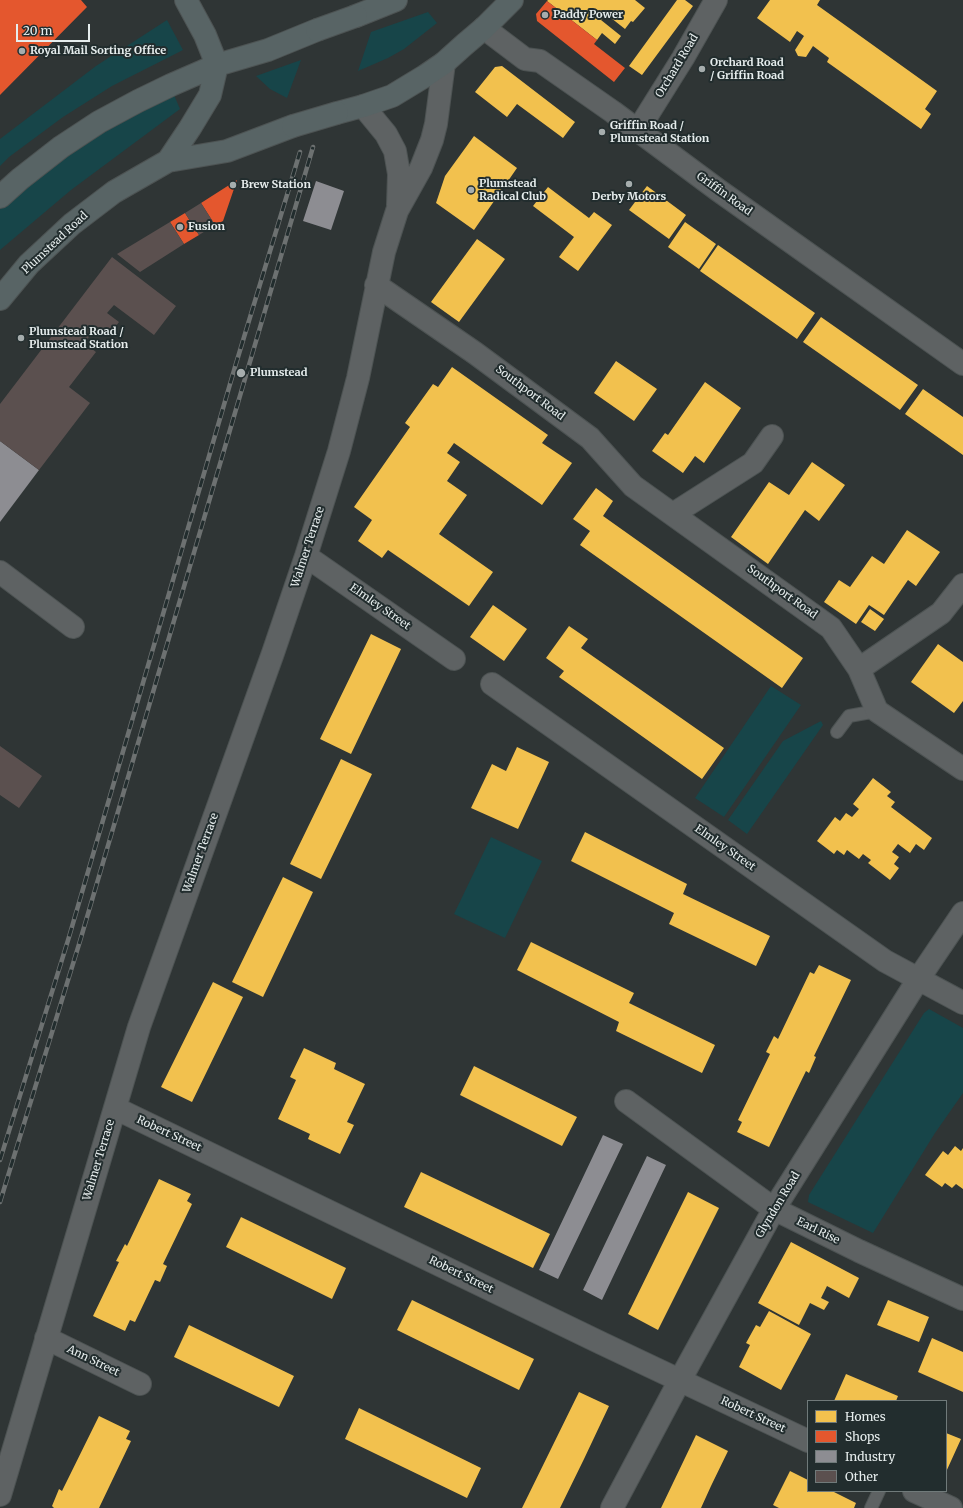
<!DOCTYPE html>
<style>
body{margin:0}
#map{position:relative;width:963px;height:1508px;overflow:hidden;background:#2f3535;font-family:Merriweather,serif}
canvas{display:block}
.legend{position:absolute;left:807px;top:1400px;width:140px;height:92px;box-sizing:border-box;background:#222d2e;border:1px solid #707a7a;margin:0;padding:5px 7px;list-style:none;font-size:12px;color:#e6eded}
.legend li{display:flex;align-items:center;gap:8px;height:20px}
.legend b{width:20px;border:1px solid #707a7a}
.scale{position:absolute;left:16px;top:24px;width:74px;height:18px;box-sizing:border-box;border:2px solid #e6eded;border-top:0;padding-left:5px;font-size:12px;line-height:14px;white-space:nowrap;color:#e6eded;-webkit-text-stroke:3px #222d2e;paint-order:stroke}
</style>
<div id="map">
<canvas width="963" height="1508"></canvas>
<ul class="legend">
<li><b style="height:11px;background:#f2c14e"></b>Homes</li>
<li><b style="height:11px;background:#e4572e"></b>Shops</li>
<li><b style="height:11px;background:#8d8d92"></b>Industry</li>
<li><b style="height:11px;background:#5b504f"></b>Other</li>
</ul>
<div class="scale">20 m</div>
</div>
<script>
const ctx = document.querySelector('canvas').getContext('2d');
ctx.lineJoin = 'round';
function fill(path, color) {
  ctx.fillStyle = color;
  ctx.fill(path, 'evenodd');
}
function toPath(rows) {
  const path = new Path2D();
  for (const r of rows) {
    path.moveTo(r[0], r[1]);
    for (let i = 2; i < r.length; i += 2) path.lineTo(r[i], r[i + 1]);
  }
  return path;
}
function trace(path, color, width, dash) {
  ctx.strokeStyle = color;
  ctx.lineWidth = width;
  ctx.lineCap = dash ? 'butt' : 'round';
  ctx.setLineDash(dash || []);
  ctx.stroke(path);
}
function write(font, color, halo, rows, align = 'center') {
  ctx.font = font + ' Merriweather,serif';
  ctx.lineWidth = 4;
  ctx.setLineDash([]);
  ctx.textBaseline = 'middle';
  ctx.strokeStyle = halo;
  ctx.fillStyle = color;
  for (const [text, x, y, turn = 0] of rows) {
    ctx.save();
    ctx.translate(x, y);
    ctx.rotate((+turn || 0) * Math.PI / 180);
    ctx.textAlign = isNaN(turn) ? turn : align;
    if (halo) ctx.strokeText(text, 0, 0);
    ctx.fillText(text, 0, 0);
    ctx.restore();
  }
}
const green = toPath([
 [428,12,437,23,404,49,388,58,358,71,371,32],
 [167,20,183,50,112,86,63,117,9,157,0,166,0,139,96,66],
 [301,60,287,98,270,89,256,76],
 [174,95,180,109,71,190,0,250,0,208,54,163,110,127],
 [771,686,801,705,724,817,695,798],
 [821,721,823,725,747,834,728,820,783,741],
 [491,837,542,861,505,938,454,914],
 [929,1009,963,1028,963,1093,935,1133,873,1233,808,1202,809,1195,924,1013]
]);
const homes = toPath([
 [548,0,635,0,645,8,633,22,631,21,625,29,606,14,601,20,621,36,615,44,602,33,597,40,547,1],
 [677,0,685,0,693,6,642,75,629,66],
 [770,0,820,0,817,5,937,91,925,109,931,114,921,129,827,62,829,58,813,46,806,57,798,56,795,50,804,36,797,31,790,42,757,18],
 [502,66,575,122,563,138,517,104,507,117,475,92,495,67],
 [474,136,517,168,474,230,436,203,445,176],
 [647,186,686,215,669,239,629,210],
 [548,187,589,218,594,212,612,225,578,271,559,257,574,237,533,206],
 [685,222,716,244,699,269,668,247],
 [477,239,505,259,459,322,431,302],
 [718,245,815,313,797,339,700,271],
 [821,317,918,385,900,410,803,342],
 [616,361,657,389,634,421,594,393],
 [452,367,548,435,542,443,572,463,542,505,454,443,447,453,460,462,447,481,467,495,439,534,493,572,469,606,388,550,382,558,358,541,372,520,354,507,410,427,405,423,433,384,438,387],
 [705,382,741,408,704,463,695,456,683,473,652,451,665,433,668,435],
 [923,389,963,417,963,455,905,414],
 [812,462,845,485,819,521,805,510,768,564,731,537,769,482,789,495],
 [596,488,613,501,603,516,803,658,782,688,580,545,590,531,573,519],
 [907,530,940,552,916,586,908,580,884,615,869,605,856,624,824,602,839,580,850,587,872,556,884,564],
 [493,605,527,629,504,661,470,637],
 [870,609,884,619,875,631,861,622],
 [569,626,588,639,581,648,724,748,702,779,559,677,564,671,546,658],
 [371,634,401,649,351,754,320,739],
 [938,644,963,662,963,701,954,713,911,682],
 [517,747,549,762,518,829,471,808,492,764,506,771],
 [341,759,372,774,321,879,290,864],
 [873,778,891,792,887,796,895,802,891,807,932,838,924,850,916,844,910,853,898,844,892,852,899,857,894,864,899,868,890,880,868,863,871,860,863,854,859,859,847,850,844,855,837,850,834,854,817,841,835,817,840,821,846,813,852,817,859,809,853,804],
 [585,832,687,884,683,894,770,936,756,966,669,924,674,913,571,861],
 [283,877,313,892,263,997,232,982],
 [531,942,634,993,629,1003,715,1045,702,1073,616,1031,619,1022,517,970],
 [819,965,851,980,814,1056,816,1057,809,1073,806,1071,769,1147,737,1132,742,1122,738,1120,770,1054,766,1052,774,1036,778,1039,810,972,814,974],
 [213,982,243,997,192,1102,161,1087],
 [304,1048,336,1063,334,1069,365,1084,347,1122,354,1125,340,1154,308,1139,310,1134,278,1119,296,1080,290,1077],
 [474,1066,577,1117,562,1146,460,1095],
 [955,1146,961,1151,963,1148,963,1189,956,1184,952,1188,945,1183,942,1187,925,1175,943,1151,948,1155],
 [421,1172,550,1234,533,1268,404,1207],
 [159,1179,191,1194,187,1201,192,1204,163,1264,167,1266,160,1282,155,1280,135,1322,130,1320,125,1331,93,1316,119,1262,116,1261,125,1244,127,1246],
 [688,1192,719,1208,658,1330,628,1314],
 [241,1217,346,1268,332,1299,226,1247],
 [791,1242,859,1278,849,1298,827,1286,821,1298,829,1302,824,1310,810,1303,799,1325,758,1303],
 [412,1300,534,1359,519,1390,397,1330],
 [888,1300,929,1317,919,1342,877,1325],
 [769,1311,811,1334,781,1390,739,1367,750,1345,746,1343,756,1325,760,1327],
 [189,1325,294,1376,279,1407,174,1357],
 [932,1338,963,1352,963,1392,918,1372],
 [846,1374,898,1396,896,1401,834,1401],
 [579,1392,609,1406,584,1459,560,1508,522,1508],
 [359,1408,481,1468,467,1498,345,1439],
 [99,1416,130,1431,126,1439,131,1441,99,1508,54,1508,52,1506,59,1489,62,1491],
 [946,1433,961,1439,946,1472],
 [696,1435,728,1451,711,1486,701,1508,661,1508],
 [790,1471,808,1480,808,1491,832,1491,856,1503,854,1508,779,1508,773,1505]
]);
const shops = toPath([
 [0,0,81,0,87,7,0,95],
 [547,1,597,40,594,44,625,68,614,82,537,21,536,14],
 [237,180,223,221,215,225,201,203],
 [185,213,199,235,184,244,170,222]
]);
const industry = toPath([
 [316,181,344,191,331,230,303,221],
 [0,441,39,470,0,522],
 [603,1135,623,1144,558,1279,539,1270],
 [647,1156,666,1165,602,1300,583,1290]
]);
const building = toPath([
 [201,203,215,225,199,235,185,213],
 [170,222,184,244,140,272,117,254],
 [112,257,176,306,154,335,114,305,107,313,119,322,108,336,97,327,84,343,96,352,69,387,90,403,39,470,0,441,0,404],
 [0,746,42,776,19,808,0,795]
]);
const lane = toPath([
 [837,732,849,716,877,711],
 [871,1508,879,1491]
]);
const street = toPath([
 [363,106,386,134,395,151,399,174,398,205],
 [638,130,683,58,716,0],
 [376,285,475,353,590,438,633,486,831,628,859,669,877,711,963,769],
 [673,514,753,463,772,436],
 [306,556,454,659],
 [0,572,73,627],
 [859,669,941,613,963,585],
 [492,684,885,961,963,1003],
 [626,1101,774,1209,859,1251,963,1299],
 [115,1108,601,1343,808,1441],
 [46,1338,140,1384],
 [914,1491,951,1508],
 [0,1495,139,1027,273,653,306,556,339,451,358,378,384,252,397,211,421,168,432,140,436,124,444,63],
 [612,1508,680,1380,774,1209,919,978,963,913]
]);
const secondary = toPath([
 [484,28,525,59,540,61,613,112,718,190,963,364]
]);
const primary = toPath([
 [356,16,396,0],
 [337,113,363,106,392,96,425,76,444,63,464,45,484,28,512,0],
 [168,161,190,128,210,95,217,65,205,35,186,0],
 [0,197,20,179,61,147,99,122,138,101,171,85,217,65,268,50,317,30],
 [0,299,29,264,72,224,114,192,168,161,227,151,293,126]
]);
const rail = toPath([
 [0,1160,69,937,235,367,300,152],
 [0,1202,80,941,313,147]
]);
const primaryBridge = toPath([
 [317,30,356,16],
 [293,126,337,113]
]);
const markers = [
 [545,15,4,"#a6adad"],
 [22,51,4,"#a6adad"],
 [702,69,4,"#a6adad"],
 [602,132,4,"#a6adad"],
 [629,184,4,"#a6adad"],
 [233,185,4,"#a6adad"],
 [471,190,4,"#a6adad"],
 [180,227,4,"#a6adad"],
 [21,338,4,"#a6adad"],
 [241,373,5,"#a6adad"]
];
const poiNames = [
 ["Paddy Power",553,15],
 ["Royal Mail Sorting Office",30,51],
 ["Orchard Road",710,63],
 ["/ Griffin Road",710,76],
 ["Griffin Road /",610,126],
 ["Plumstead Station",610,139],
 ["Plumstead",479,184],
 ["Radical Club",479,197],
 ["Brew Station",241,185],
 ["Derby Motors",629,197,"center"],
 ["Fusion",188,227],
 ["Plumstead Road /",29,332],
 ["Plumstead Station",29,345],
 ["Plumstead",250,373]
];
const streetNames = [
 ["Orchard Road",677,66,-59],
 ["Griffin Road",724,194,36],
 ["Plumstead Road",55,243,-43],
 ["Southport Road",530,393,37],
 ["Walmer Terrace",308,547,-72],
 ["Southport Road",782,592,36],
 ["Elmley Street",380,607,35],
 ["Elmley Street",725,848,35],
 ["Walmer Terrace",201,853,-70],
 ["Robert Street",169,1134,25],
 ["Walmer Terrace",99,1160,-73],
 ["Glyndon Road",778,1205,-59],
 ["Earl Rise",818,1231,26],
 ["Robert Street",461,1275,26],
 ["Ann Street",93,1361,26],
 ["Robert Street",753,1415,25]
];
fill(green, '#174549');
fill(homes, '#f2c14e');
fill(shops, '#e4572e');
fill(industry, '#8d8d92');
fill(building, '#5b504f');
trace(lane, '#4d5353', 14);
trace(street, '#4d5353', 24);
trace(secondary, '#4d5353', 24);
trace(primary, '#4d5353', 24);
trace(lane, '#5e6263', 12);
trace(street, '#5e6263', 22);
trace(secondary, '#5e6263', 22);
trace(primary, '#586465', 22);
trace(rail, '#6d7171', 4.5);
trace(rail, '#222d2e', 3, [9]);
trace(primaryBridge, '#4d5353', 24, []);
trace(primaryBridge, '#586465', 22);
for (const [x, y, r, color] of markers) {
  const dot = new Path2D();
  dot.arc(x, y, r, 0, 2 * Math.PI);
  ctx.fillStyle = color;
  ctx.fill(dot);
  trace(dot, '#222d2e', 1.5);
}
write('bold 11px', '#e6eded', '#222d2e', poiNames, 'left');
write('11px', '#e6eded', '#222d2e', streetNames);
</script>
